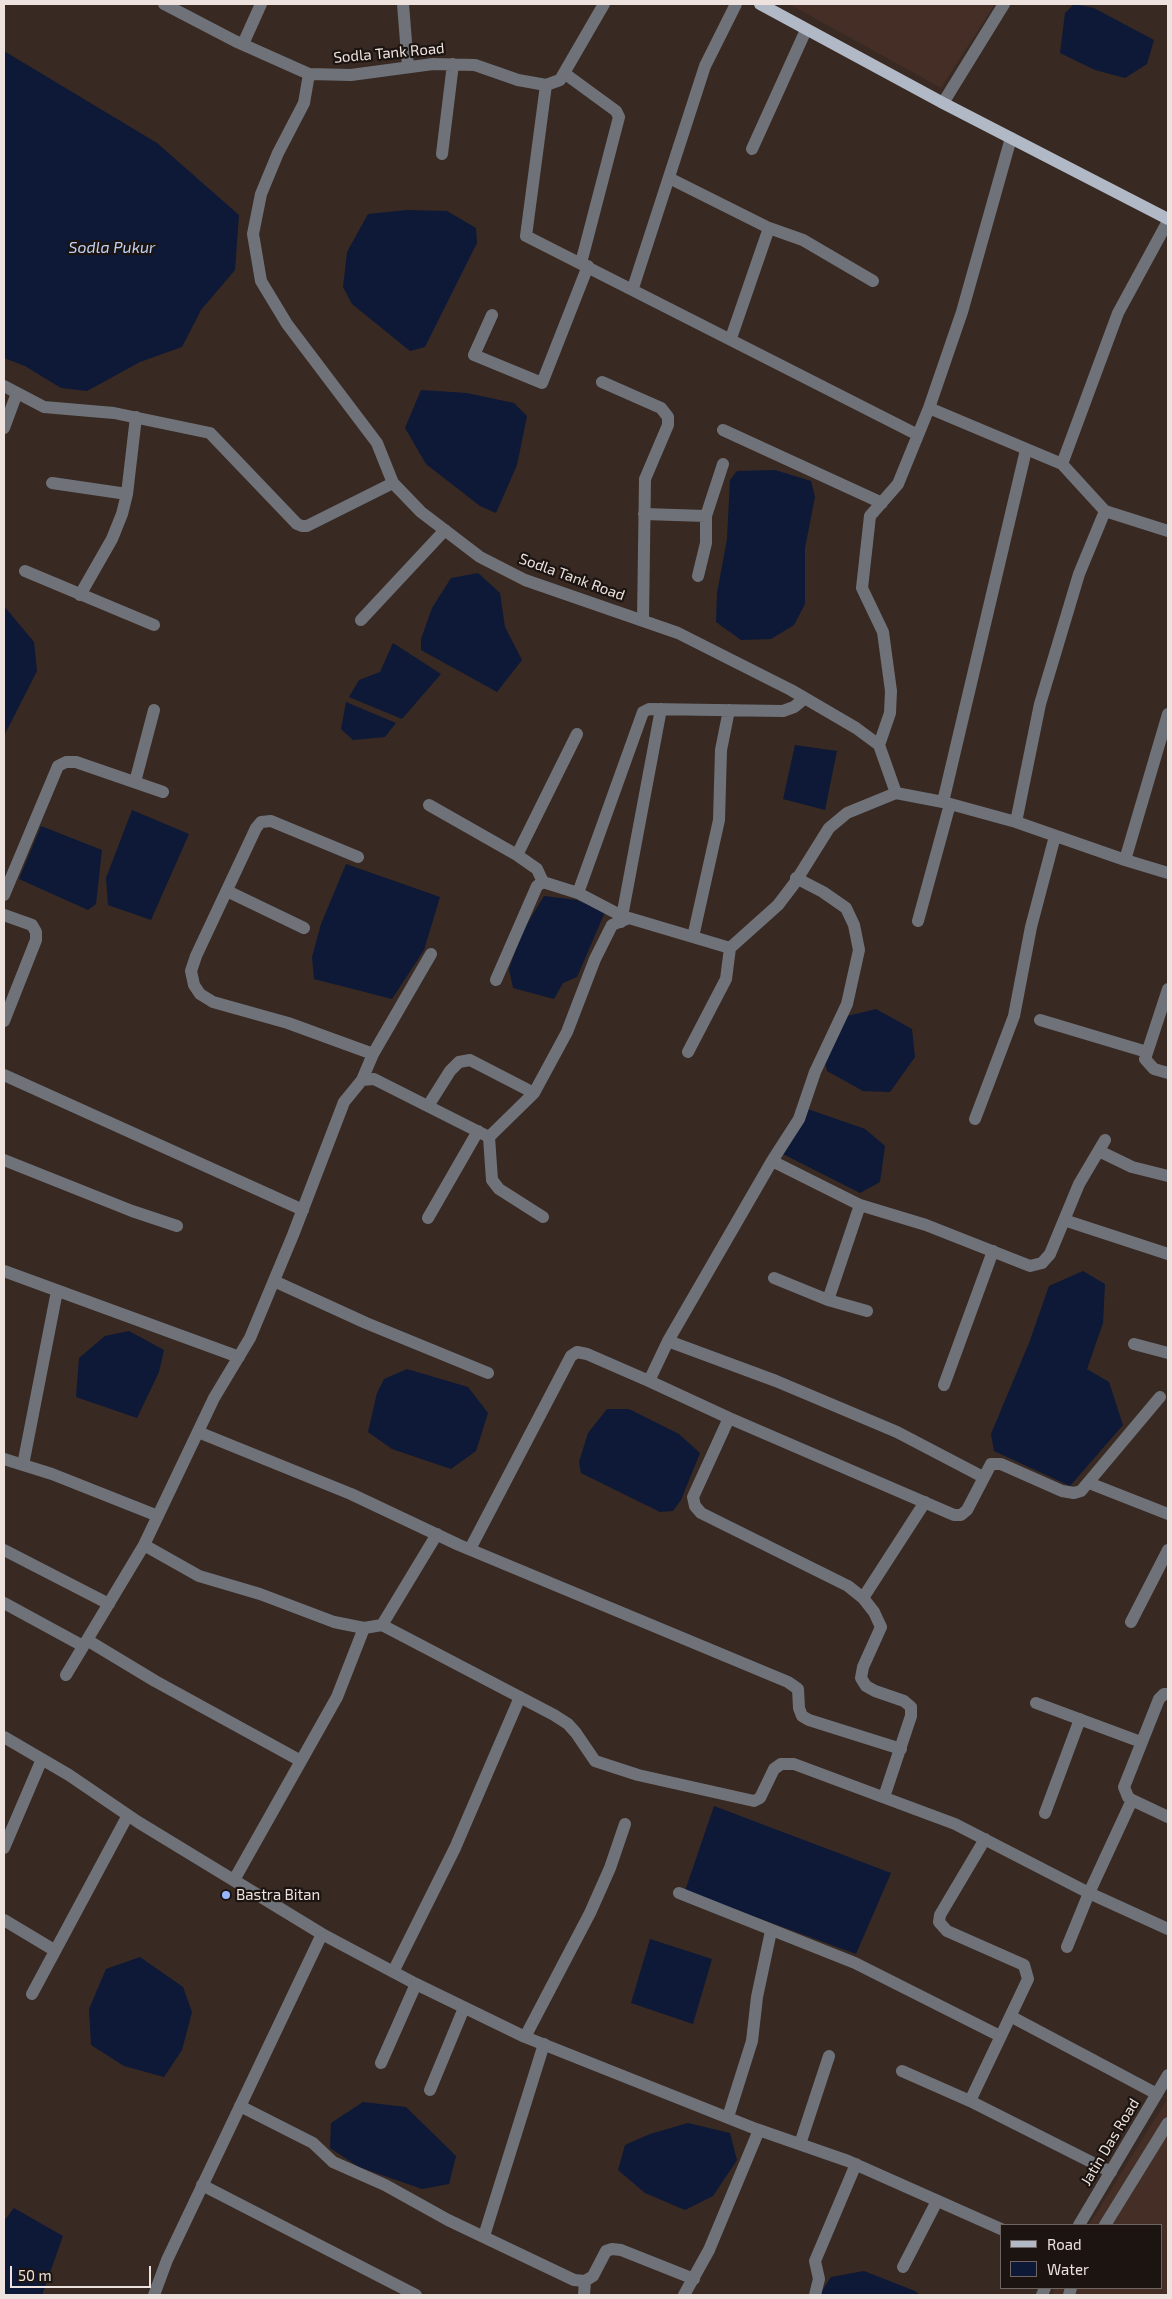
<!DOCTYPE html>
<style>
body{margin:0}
#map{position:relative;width:1172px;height:2299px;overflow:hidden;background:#382923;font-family:"Exo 2",sans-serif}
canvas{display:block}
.frame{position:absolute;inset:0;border:5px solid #ede2de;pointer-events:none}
.legend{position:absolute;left:1000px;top:2224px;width:162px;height:65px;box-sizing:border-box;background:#1b1411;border:1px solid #6f6663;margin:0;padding:6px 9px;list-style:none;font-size:15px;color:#ede2de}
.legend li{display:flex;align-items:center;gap:10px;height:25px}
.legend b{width:25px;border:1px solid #6f6663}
.scale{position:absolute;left:10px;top:2266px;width:141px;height:22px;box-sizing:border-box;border:2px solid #ede2de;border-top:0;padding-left:6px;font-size:15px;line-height:18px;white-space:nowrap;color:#ede2de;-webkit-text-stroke:4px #1b1411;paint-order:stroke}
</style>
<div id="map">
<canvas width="1172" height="2299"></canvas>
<div class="frame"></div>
<ul class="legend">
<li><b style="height:6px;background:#b1b8c6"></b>Road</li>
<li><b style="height:14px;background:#0d1936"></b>Water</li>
</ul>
<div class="scale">50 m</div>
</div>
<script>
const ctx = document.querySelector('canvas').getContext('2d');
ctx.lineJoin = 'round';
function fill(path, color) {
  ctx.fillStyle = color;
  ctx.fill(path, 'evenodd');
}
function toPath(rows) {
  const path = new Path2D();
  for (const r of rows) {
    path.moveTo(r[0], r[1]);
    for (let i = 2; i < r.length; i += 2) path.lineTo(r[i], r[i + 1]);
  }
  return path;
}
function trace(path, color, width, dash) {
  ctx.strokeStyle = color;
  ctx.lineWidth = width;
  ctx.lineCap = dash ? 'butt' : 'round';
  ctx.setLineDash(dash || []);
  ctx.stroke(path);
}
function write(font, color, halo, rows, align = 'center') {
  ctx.font = font + ' "Exo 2",sans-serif';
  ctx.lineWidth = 4.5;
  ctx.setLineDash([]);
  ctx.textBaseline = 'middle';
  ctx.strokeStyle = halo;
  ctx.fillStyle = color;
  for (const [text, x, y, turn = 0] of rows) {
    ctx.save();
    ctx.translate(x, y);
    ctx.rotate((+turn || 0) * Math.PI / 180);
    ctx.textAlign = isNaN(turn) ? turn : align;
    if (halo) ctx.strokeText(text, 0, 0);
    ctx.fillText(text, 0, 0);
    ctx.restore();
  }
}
const built = toPath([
 [789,4,995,4,941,88],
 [1168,2098,1168,2295,1052,2295,1055,2288,1161,2288,1161,2225,1089,2225]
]);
const water = toPath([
 [1074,4,1094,8,1154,40,1147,64,1125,78,1095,70,1060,53,1065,13],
 [4,51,157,143,239,215,235,270,201,310,182,347,140,362,87,391,61,388,25,366,4,358],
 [407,210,447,211,476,228,477,243,425,347,410,351,352,304,343,287,347,252,368,214],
 [421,390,467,393,514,403,527,416,517,465,496,513,480,506,426,464,405,428],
 [775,470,811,481,815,497,805,548,805,604,794,625,771,639,741,640,716,622,717,593,727,539,730,480,737,471],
 [478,573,500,593,505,627,522,660,497,692,421,650,421,639,432,608,451,578],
 [4,606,34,642,37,671,4,736],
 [393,643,441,674,402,719,349,697,359,680,380,672],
 [346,702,396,723,385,737,353,740,341,729],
 [795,745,837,751,825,810,783,799],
 [132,810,189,834,151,920,108,905,106,878],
 [41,826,102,850,96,904,88,910,19,879],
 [346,864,440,897,424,950,392,999,314,979,312,957,321,924],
 [544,896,577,900,605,912,577,977,563,983,554,999,513,988,509,969,521,934],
 [876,1009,912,1029,915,1057,890,1092,863,1091,827,1071,823,1055,847,1016],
 [802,1107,865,1129,885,1146,880,1182,860,1193,779,1152],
 [1083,1271,1105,1284,1103,1323,1087,1369,1109,1382,1123,1425,1070,1486,994,1451,991,1434,1029,1343,1049,1286],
 [129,1331,164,1350,159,1372,137,1418,76,1397,79,1358,105,1336],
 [407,1369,468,1387,488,1413,476,1451,451,1469,392,1449,368,1432,377,1393,384,1379],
 [607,1409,629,1409,679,1434,700,1453,681,1500,673,1511,660,1512,581,1473,579,1462,588,1433],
 [714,1806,891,1873,856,1954,685,1891],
 [650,1939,712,1959,693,2024,631,2003],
 [140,1957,183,1987,192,2012,182,2050,164,2077,124,2066,91,2045,89,2009,106,1969],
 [363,2102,406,2107,456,2156,449,2184,422,2189,359,2167,330,2148,331,2123],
 [688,2123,730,2133,737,2160,713,2196,685,2210,645,2193,618,2170,625,2145,650,2134],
 [14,2208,63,2236,42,2295,4,2295,4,2221],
 [864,2271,915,2291,920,2295,819,2295,831,2277]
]);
const minor = toPath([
 [164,4,235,41,309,74,351,75,433,64,475,65,518,80,546,85,560,80,604,4],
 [403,4,408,67],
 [243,44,261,4],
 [564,73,616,111,619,117,581,263],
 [309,74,304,103,278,153,261,194,253,234,261,281,287,324,377,443,393,483,421,512,480,557,525,580,678,633,791,690,856,728,879,745,896,793],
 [546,85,526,236,918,435],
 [943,103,1004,4],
 [752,149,806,30],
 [442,154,453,64],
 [669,178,769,228],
 [633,288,705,66,736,4],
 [492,315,474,355,542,383,588,266],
 [731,338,769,228,803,240,873,281],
 [602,382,661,408,668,417,668,425,645,479,643,620],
 [4,386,44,407,114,413,210,433,297,524,302,526,307,526,393,483],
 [929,408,1062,464,1105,511,1168,531],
 [4,428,17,393],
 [723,430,882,503],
 [1062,464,1118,313,1168,221],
 [52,483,127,494],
 [644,514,706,516],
 [25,571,154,625],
 [698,576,706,543,706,516,723,464],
 [80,595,112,539,122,514,127,494,136,417],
 [361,620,445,530],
 [879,745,890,713,891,691,883,632,862,588,870,516,898,484,929,408,962,312,1011,138],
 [135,782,154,710],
 [943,802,1026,450],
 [429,805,517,855,537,869,543,882],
 [1016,822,1040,704,1079,574,1105,511],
 [517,855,577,734],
 [358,857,271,821,261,822,256,828,196,956,191,971,194,985,200,994,213,1002,288,1023,373,1054],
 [1125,860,1168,714],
 [227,891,304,928],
 [578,893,643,712,649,709,783,711,794,707,805,698],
 [4,895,58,766,66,762,76,762,163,792],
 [4,915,32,925,36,932,36,940,4,1021],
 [918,921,950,804],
 [621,922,661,709],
 [693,937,719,820,721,750,729,710],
 [496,980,537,886,543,882,578,893,622,916],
 [1168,989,1145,1059,1154,1069,1168,1073],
 [1040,1020,1147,1052],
 [688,1052,726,979,730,948],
 [4,1075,303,1210],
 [362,1080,373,1054,431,954],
 [428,1106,450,1071,459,1062,470,1060,534,1093],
 [975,1119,1014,1016,1031,927,1055,836],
 [489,1137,492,1180,499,1189,543,1217],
 [1099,1151,1132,1167,1168,1176],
 [4,1160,132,1211,177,1226],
 [772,1161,860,1205,926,1225,1030,1266,1042,1263,1050,1254,1079,1184,1105,1140],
 [428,1218,478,1131],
 [1064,1220,1168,1254],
 [4,1271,239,1357],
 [774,1278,828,1300,867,1311],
 [274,1281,366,1323,488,1373],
 [828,1300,860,1205],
 [668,1341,776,1381,897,1432,983,1477],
 [1134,1344,1168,1353],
 [649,1381,668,1341,772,1161,799,1119,815,1072,847,1004,859,950,854,925,846,908,823,892,796,878],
 [944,1385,993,1251],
 [729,1418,693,1497,695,1506,701,1513,848,1586,863,1598,874,1612,881,1627,863,1667,861,1678,866,1686,875,1691,904,1701,911,1707,911,1716,884,1797],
 [198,1432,351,1494,459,1545,788,1682,798,1689,799,1708,802,1716,809,1720,901,1749],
 [4,1459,52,1474,158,1516],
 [23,1465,57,1291],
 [1089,1483,1168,1514],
 [144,1545,199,1576,260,1594,334,1622,364,1628,337,1697,234,1880],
 [470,1549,571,1356,577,1352,587,1354,649,1381,729,1418,954,1515,961,1515,967,1510,991,1464,1001,1464,1062,1491,1074,1493,1081,1491,1160,1397],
 [4,1550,109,1604],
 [863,1598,925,1502],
 [4,1603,83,1646],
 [1131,1622,1168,1550],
 [382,1625,437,1534],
 [364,1628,382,1625,554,1715,568,1724,576,1733,595,1761,638,1775,754,1801,760,1798,774,1769,781,1764,794,1764,955,1824,1089,1893,1168,1929],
 [87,1640,155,1681,301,1761],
 [66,1675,144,1545,214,1398,250,1338,293,1235,344,1102,362,1080,374,1079,489,1137,534,1093,567,1032,595,959,612,925,629,918,730,948,778,905,794,884,829,828,847,813,896,793,943,802,1016,822,1125,860,1168,873],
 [1168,1694,1164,1694,1159,1699,1124,1787,1128,1797,1132,1800,1168,1817],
 [1036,1703,1141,1742],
 [4,1737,69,1775,138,1822,322,1934,416,1984,525,2037,756,2129,848,2161,1001,2229],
 [1045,1813,1080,1719],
 [4,1848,42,1759],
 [679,1893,855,1963,1000,2036],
 [4,1920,54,1950],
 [1067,1947,1089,1893,1132,1800],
 [393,1972,455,1848,520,1697],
 [32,1994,128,1815],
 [1012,2017,1157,2094],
 [525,2037,590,1913,610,1868,625,1824],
 [381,2063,416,1984],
 [902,2071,970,2101,1111,2172],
 [430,2090,464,2008],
 [970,2101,1028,1979,1024,1965,947,1931,939,1922,940,1915,985,1839],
 [240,2106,313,2143,333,2162,385,2185,448,2220,574,2280,585,2281,593,2276,606,2251,612,2249,621,2250,694,2279],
 [728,2117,752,2041,757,1997,771,1931],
 [800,2144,829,2056],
 [202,2185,416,2295],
 [1079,2225,1168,2075],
 [1105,2225,1168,2123],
 [484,2236,544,2044],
 [903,2267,937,2201],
 [154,2295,167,2260,322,1934],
 [584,2295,585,2281],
 [684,2295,709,2250,759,2130],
 [815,2295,819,2279,815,2261,856,2164],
 [1042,2295,1045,2288],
 [1069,2295,1071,2288]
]);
const major = toPath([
 [760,4,943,103,1168,219]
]);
const markers = [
 [226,1895,5,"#96b6fd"]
];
const streetNames = [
 ["Sodla Tank Road",389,53,-5],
 ["Sodla Tank Road",572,577,20],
 ["Jatin Das Road",1110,2142,-59]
];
const poiNames = [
 ["Bastra Bitan",236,1895]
];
const waterNames = [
 ["Sodla Pukur",112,248]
];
fill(built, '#442e26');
fill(water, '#0d1936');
trace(minor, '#6f7379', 12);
trace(major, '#b1b8c6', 12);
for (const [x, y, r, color] of markers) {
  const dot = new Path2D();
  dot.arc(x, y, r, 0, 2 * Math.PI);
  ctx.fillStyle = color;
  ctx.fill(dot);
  trace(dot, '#1b1411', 2);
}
write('15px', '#ede2de', '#1b1411', streetNames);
write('15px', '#ede2de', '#1b1411', poiNames, 'left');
write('italic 16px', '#bfd0f4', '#1b1411', waterNames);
</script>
